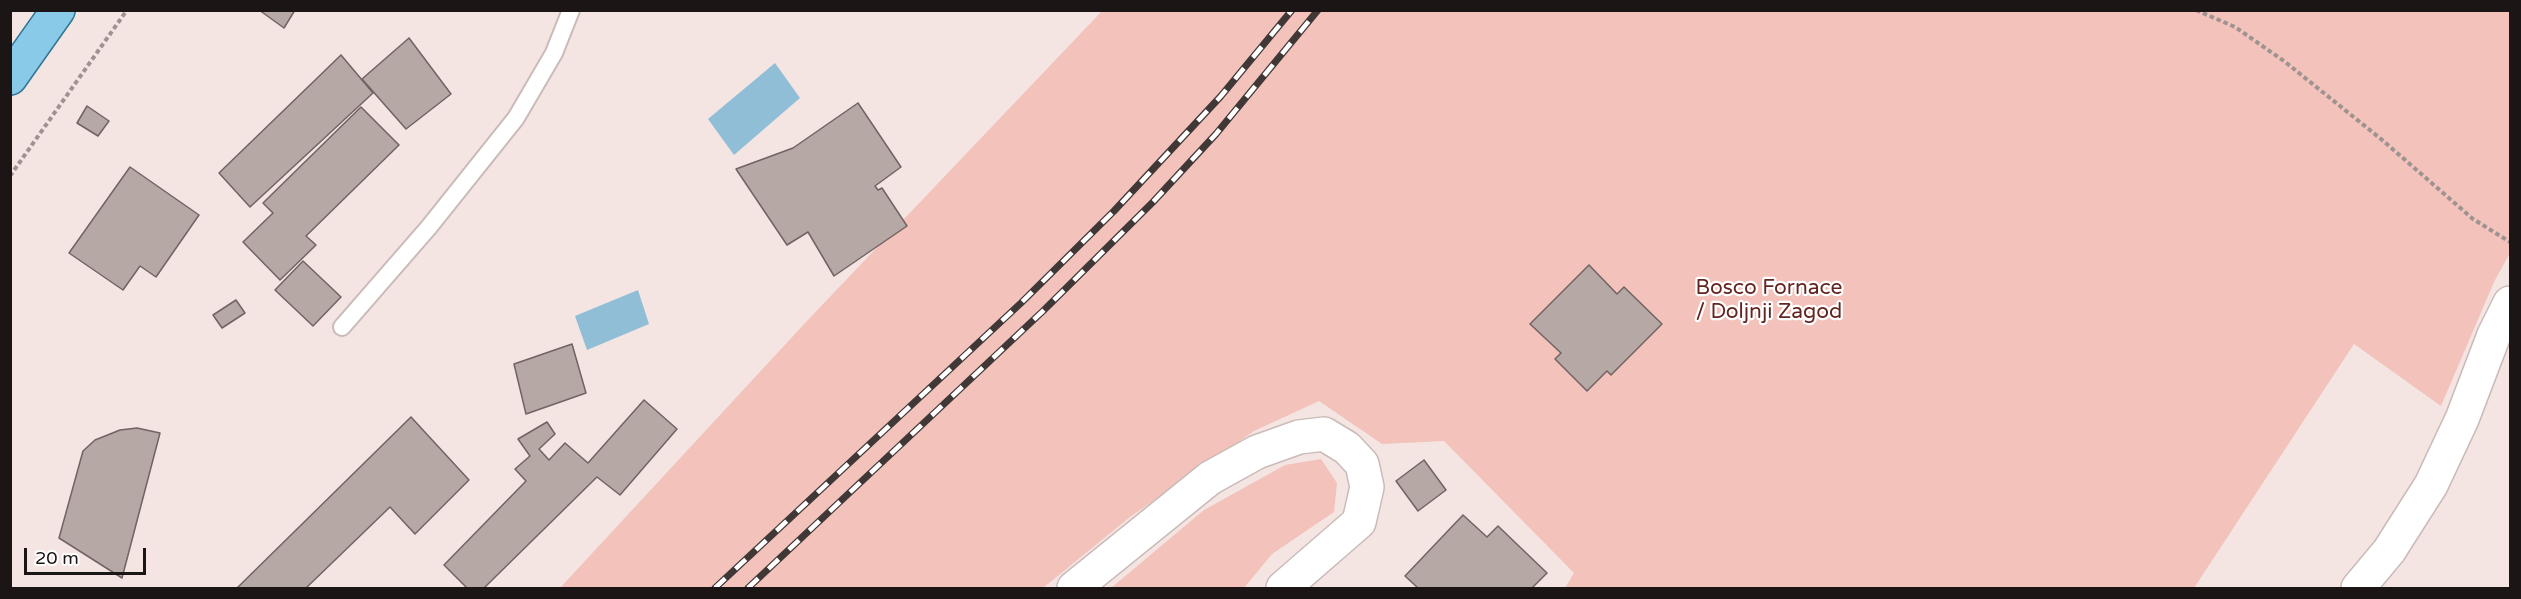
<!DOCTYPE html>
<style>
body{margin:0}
#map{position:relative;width:2521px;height:599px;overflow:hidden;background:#f4e5e2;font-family:"Varela Round",sans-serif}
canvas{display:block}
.frame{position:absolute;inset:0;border:12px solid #1b1615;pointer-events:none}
.scale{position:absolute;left:24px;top:548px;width:122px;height:27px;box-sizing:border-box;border:3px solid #1b1615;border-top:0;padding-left:8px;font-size:18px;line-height:21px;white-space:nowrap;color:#1b1615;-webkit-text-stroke:4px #fff;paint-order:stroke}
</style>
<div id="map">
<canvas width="2521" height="599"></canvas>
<div class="frame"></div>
<div class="scale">20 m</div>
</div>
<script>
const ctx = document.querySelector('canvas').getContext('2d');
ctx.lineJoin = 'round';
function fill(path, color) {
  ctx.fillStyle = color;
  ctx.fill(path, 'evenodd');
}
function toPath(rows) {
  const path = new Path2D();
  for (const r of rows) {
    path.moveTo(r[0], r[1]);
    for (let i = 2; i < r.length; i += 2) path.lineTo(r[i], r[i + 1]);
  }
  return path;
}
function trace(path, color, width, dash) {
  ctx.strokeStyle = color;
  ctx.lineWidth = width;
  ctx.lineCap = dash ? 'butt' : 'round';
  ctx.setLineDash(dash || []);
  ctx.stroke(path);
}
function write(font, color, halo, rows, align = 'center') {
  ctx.font = font + ' "Varela Round",sans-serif';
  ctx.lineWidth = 4.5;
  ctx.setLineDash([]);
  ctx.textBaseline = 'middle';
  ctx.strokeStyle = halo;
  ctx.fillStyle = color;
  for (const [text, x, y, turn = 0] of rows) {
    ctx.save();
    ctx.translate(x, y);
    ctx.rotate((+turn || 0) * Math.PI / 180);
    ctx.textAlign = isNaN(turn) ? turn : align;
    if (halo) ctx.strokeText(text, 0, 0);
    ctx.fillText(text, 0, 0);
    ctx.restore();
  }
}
const green = toPath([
 [1102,11,2510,11,2510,253,2494,282,2441,406,2354,344,2194,588,1565,588,1574,573,1444,441,1382,444,1319,401,1254,431,1130,517,1043,588,560,588,806,322],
 [1321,459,1337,483,1334,512,1272,554,1244,588,1111,588,1204,510,1285,465]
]);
const water = toPath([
 [775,63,800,98,734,155,708,119],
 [638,290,649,324,587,350,575,316]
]);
const building = toPath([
 [259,10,295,10,284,28,259,10],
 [409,38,451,94,406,129,362,79,409,38],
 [341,55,373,93,250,207,219,173,341,55],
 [858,103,901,167,875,186,878,190,882,188,907,226,834,276,808,232,787,245,736,169,793,148,858,103],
 [87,106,109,121,98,136,77,123,87,106],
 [361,107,399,145,306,236,316,245,280,280,243,242,273,213,263,203,361,107],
 [130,167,199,215,156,277,140,266,123,290,69,253,130,167],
 [303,261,341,297,313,326,275,290,303,261],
 [1589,265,1617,294,1624,287,1662,324,1611,375,1607,371,1587,391,1555,359,1561,353,1530,324,1589,265],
 [236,300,245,313,222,328,213,315,236,300],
 [572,344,586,393,526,414,514,364,572,344],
 [644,400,677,429,620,495,597,477,484,588,467,588,444,565,526,481,515,469,530,456,518,439,547,422,555,434,539,449,549,460,565,443,588,463,644,400],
 [411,417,469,480,415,534,390,507,306,588,237,588,411,417],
 [137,428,160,433,122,578,59,538,83,451,95,440,120,430,137,428],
 [1424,460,1446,490,1418,511,1396,481,1424,460],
 [1463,515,1487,537,1498,526,1547,573,1532,588,1418,588,1405,576,1463,515]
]);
const path = toPath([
 [2196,10,2235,27,2284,61,2381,139,2473,219,2510,242],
 [10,176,127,10]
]);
const service = toPath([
 [342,327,429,227,516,118,554,53,571,10]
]);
const minor = toPath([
 [1074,588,1210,478,1257,452,1299,437,1324,434,1347,448,1362,464,1367,487,1359,522,1283,588],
 [2358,588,2389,551,2431,485,2462,419,2494,335,2510,303]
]);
const primary = toPath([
 [10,78,58,10]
]);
const rail = toPath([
 [715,588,1021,303,1114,211,1221,96,1292,10],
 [748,588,1043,311,1153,202,1216,134,1318,10]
]);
const parkNames = [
 ["Bosco Fornace",1769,288],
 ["/ Doljnji Zagod",1769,312]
];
fill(green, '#f2c2bb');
fill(water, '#90bed7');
fill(building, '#b6a8a5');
trace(building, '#716362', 1.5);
trace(service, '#cabbb9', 20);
trace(minor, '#cabbb9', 36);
trace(primary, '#2e7494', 36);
trace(path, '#9e9391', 4, [4.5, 3]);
trace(service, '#fff', 16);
trace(minor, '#fff', 33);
trace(primary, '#88cae8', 33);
trace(rail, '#3f3837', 7);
trace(rail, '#fff', 4.5, [14]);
write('21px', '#632520', '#fff', parkNames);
</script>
